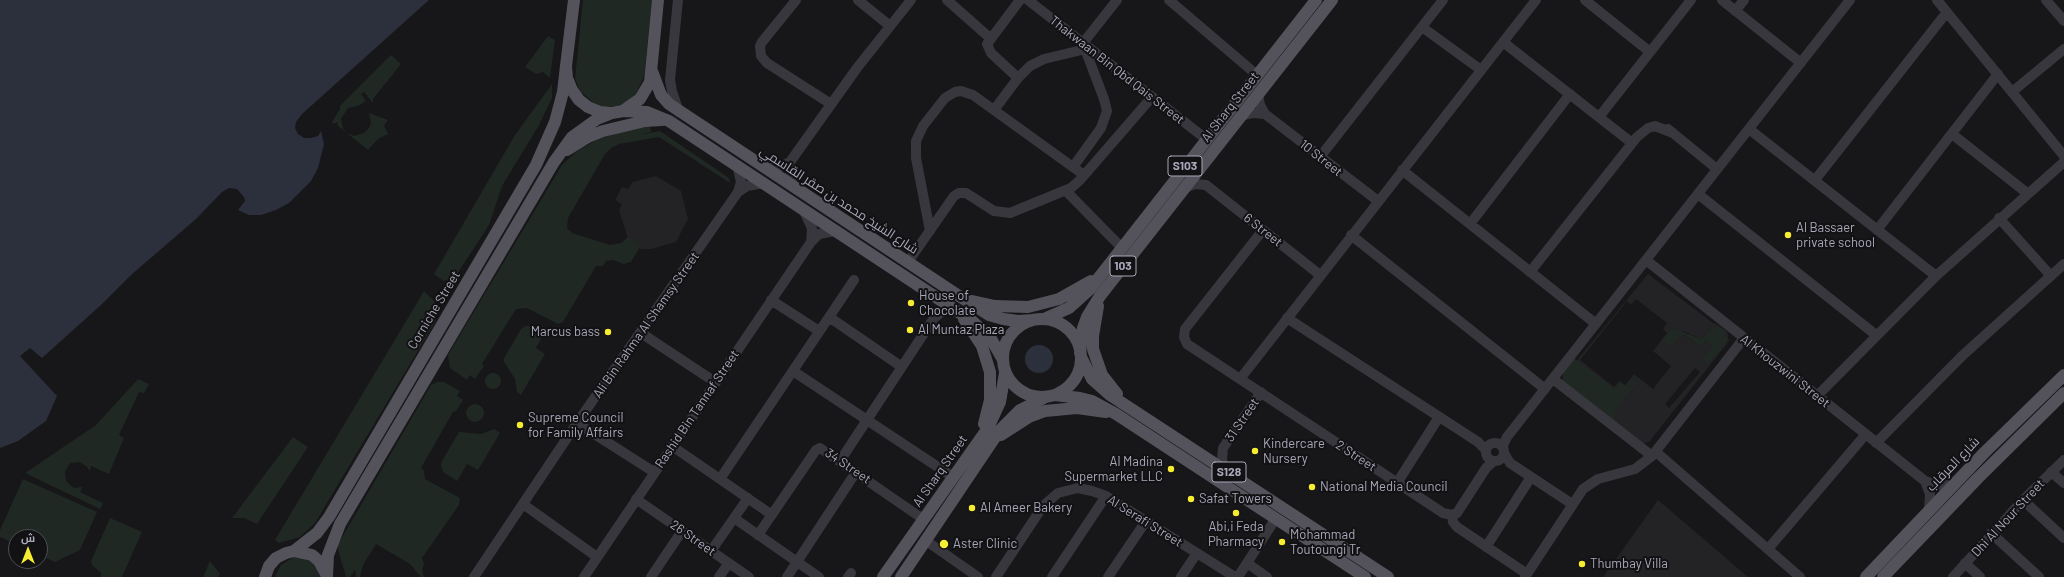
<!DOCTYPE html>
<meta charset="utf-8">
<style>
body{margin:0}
#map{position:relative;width:2064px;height:577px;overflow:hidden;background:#171618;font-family:Barlow,Cairo,sans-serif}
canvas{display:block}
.north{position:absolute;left:8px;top:529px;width:40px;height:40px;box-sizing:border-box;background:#121113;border:1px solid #4e4d55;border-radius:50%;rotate:0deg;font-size:11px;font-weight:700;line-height:16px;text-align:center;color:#a8a8b9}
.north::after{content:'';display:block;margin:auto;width:14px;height:18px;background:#f6ec31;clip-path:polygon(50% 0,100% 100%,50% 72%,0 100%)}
</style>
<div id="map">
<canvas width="2064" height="577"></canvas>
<div class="north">ش</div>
</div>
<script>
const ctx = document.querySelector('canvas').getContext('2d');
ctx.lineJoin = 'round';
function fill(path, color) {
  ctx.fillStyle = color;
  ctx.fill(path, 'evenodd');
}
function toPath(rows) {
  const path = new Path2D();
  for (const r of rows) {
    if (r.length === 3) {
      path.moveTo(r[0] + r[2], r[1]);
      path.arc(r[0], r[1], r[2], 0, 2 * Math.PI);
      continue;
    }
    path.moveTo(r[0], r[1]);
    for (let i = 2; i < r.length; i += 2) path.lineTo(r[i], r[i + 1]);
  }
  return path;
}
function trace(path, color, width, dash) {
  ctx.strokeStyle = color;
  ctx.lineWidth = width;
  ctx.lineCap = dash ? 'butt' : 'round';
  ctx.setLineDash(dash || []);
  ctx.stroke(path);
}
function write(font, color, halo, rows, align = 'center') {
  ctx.font = font + ' Barlow,Cairo,sans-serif';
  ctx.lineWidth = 4;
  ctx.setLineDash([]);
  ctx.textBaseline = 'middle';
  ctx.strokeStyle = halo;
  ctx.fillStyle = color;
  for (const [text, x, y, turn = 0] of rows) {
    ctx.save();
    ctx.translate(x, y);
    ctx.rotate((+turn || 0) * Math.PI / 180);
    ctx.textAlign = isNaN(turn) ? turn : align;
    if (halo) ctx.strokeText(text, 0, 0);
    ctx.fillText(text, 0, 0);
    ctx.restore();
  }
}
const built = toPath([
 [656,176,681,191,688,219,676,242,651,249,641,249,629,242,619,210,622,204,615,200,622,187,628,189,633,182],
 [1648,274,1713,323,1716,324,1727,331,1729,341,1649,442,1639,445,1564,376],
 [1636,299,1667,323,1663,329,1667,333,1653,351,1671,366,1653,389,1634,374,1625,385,1620,381,1614,387,1580,360,1627,301,1631,305],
 [1712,326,1716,326,1727,342,1712,347,1706,341,1701,347,1684,335,1679,337,1683,331,1702,339],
 [1695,368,1700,372,1669,408,1665,404],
 [1658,500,1678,517,1748,577,1603,577]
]);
const green = toPath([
 [583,0,652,0,644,76,636,94,626,103,617,106,601,106,593,102,581,92,575,79],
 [548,36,555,40,550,78,543,72,536,74,525,67],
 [391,55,401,64,373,99,373,103,364,92,361,94,366,101,358,106,348,108,341,119,343,129,347,133,354,136,364,133,369,128,371,123,369,113,388,120,384,126,388,134,378,139,368,150,338,126,337,122,333,124,332,122,340,109,340,106],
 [552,84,552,98,539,125,502,186,489,225,455,277,444,281,439,278,434,274,515,135],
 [650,126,651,132,639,135,660,131,729,178,730,183,659,137,619,144,611,148,605,154,568,218,567,228,572,233,610,245,621,243,628,237,641,245,631,262,624,264,613,260,606,261,603,266,596,266,563,322,558,324,527,308,516,309,482,364,484,366,475,379,470,375,467,380,450,368,448,355,562,165,576,152,595,141,621,131],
 [424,291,434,301,436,306,437,312,435,322,315,523,300,537,279,543,275,540],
 [525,326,530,326,543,335,536,348,545,354,521,395,517,392,515,379,503,360,521,329],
 [1712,326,1716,326,1725,331,1727,342,1708,364,1702,359,1712,347,1706,341,1701,347,1684,335,1679,337,1671,347,1662,340,1672,328,1702,339],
 [1574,358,1614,389,1620,382,1625,386,1632,379,1637,383,1616,409,1614,425,1562,383,1563,372],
 [493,381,8],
 [138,379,149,384,144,393,139,392,119,435,124,438,109,474,91,466,90,471,87,467,80,462,70,463,65,472,66,481,74,488,82,487,80,492,103,503,100,509,25,473,96,425],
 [437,382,444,382,460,391,457,396,463,400,456,411,453,412,421,468,424,471,425,479,460,498,459,505,422,558,424,564,422,570,424,577,421,577,410,564,376,544,363,565,360,577,356,577,355,570,350,577,346,577,337,546,431,385],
 [475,413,9],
 [494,429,500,433,478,470,467,464,457,481,443,472,441,466,442,461,459,432,481,434],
 [293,437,308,447,257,524,244,518,232,518],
 [23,479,97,512,80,550,55,562,40,555,40,537,16,537,16,544,0,537,0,530],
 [110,518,142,532,122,577,101,577,101,573,92,565,91,561],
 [294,557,309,559,315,564,321,577,275,577,281,565],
 [210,561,220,574,218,577,203,577]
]);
const water = toPath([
 [0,0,429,0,302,114,296,122,295,128,298,134,304,138,311,138,318,136,321,131,324,144,318,168,311,181,289,203,276,210,261,215,249,215,238,210,245,201,244,197,237,189,229,188,222,192,196,219,131,275,101,305,42,358,30,348,20,356,57,396,46,421,18,441,0,448],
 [1039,359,14]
]);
const minor = toPath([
 [678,0,670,80,672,91,679,112],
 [796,0,762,42,760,46,761,56,767,63,831,104],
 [858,0,890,26],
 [947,0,990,38],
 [1028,0,1206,139],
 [1169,0,1257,75],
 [1585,0,1650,52],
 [1722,0,1801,63],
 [1937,0,2064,156],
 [2046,0,2064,21],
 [1735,11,1744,0],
 [1422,27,1481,70],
 [1503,42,1632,143],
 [1083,43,1117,0],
 [1018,78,991,53,987,44,1020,0],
 [2012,92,2064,49],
 [1258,94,1260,105,1265,114,1378,201],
 [994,110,1018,78,1030,66,1044,59,1090,48],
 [1241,116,1253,113,1265,114],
 [1599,117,1691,0],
 [1668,129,1717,169],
 [1749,129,1936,276],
 [1952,134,2027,193],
 [1320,157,1443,0],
 [790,162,790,175,793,187],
 [1073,167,1101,128,1107,111,1104,99,1085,49],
 [765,168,778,168,790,162,857,68,911,0],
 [1402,170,1596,324],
 [1815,180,1947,12],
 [1184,188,1195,184,1206,185,1320,275],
 [1066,191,1121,247],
 [738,192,747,186,764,183],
 [1698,194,1876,335],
 [804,211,812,228,811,242],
 [1999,218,2051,276],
 [1470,224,1570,94],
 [1263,230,1185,329,1184,337,1187,344,1443,513,1452,515],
 [1877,230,1998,74],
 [930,231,916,158,916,141,923,126,945,98,955,92,961,91,973,95,1084,175],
 [1351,235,1545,389],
 [1646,260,1925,481,1940,486,1955,482],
 [908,262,954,196,959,193,966,193,994,211,1010,213,1071,188,1080,180,1152,97],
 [1530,272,1637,137,1648,128,1655,126,1673,133],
 [771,300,819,331],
 [829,317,902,367],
 [1287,318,1478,442,1486,450],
 [641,333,715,382],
 [793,371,953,477],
 [1240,379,1536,0],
 [1553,379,1652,456],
 [1817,396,1936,276,2064,162],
 [577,423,654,472],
 [1876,443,1962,356,2064,264],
 [1495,452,9],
 [672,446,772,515],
 [1502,447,1507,437,1850,0],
 [1656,452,1800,577],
 [1504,453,1510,463,1572,504],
 [840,461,934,318,943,311,954,309],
 [1224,469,1222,459,1223,448,1261,392],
 [2051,472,2064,483],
 [720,479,854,280],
 [1925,481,1930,494,1929,509],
 [1397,483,1439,417],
 [636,499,749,577],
 [2023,500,2064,538],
 [523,504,597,557],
 [1452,515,1453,522,1457,527,1527,574],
 [1452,515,1457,513,1486,468,1494,461],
 [734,518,819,577],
 [1991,533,2039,577],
 [758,535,816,450,820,448,923,519],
 [925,540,978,577],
 [1486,547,1531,477],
 [1768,549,1866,434],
 [711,551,748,498],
 [1247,563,1267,577],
 [1965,563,1980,577],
 [474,577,577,423,738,192,741,182,737,165],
 [584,577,811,242,819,234,836,231],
 [651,577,682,531],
 [719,577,729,563],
 [787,577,856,472],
 [848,577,851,573],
 [996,577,1043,506,1058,493,1078,488,1092,491,1106,496,1235,577],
 [1052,577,1106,496],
 [1108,577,1146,521],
 [1181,577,1197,553],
 [1238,577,1276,518],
 [1525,577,1583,489,1598,479,1635,469,1652,456,1744,338],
 [1953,577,2023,500,2064,460]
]);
const major = toPath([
 [574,0,566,66,567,78,572,90,579,100,588,107,600,112,612,113,623,111,640,99,650,82,658,0],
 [652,71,661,95,669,104,959,296,989,315,1003,319,1018,321,1033,320],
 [623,111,647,112,669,121,972,321,990,337,1002,358],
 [567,150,588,137,603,131,645,121,662,120],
 [972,301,995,306,1028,307,1059,299,1091,281],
 [1098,306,1093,336,1093,349,1102,375,1117,394],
 [964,319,982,346,990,372,990,400,984,424],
 [1044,319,1069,308,1090,289,1316,0],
 [1042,358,39],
 [1080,353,1083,328,1087,317,1100,296,1332,0],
 [1081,357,1092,379,1110,395,1388,577],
 [1055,395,1080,398,1092,401,1116,414,1365,577],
 [1001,435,1029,417,1045,411,1077,408,1106,412],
 [294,551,317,533,329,517,536,165,555,122,563,92,566,66],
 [265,577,269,566,276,558,286,553,294,551,312,555,319,561,326,574],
 [327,577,328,555,340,524,554,162,572,137,597,119,612,113],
 [883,577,988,428,1000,402,1005,373],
 [901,577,1000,430,1020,410,1044,398],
 [1866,577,1985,452,2064,375],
 [1883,577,1978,478,2064,393]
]);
const markers = [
 [1788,235,4,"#f6ec31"],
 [911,303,4,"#f6ec31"],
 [910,330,4,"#f6ec31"],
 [608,332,4,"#f6ec31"],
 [520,425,4,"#f6ec31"],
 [1255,451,4,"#f6ec31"],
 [1171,469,4,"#f6ec31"],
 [1312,487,4,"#f6ec31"],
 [1191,499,4,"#f6ec31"],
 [972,508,4,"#f6ec31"],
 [1236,513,4,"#f6ec31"],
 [1282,542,4,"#f6ec31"],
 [944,544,5,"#f6ec31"],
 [1582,564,4,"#f6ec31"]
];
const shields = [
 [1185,166,34],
 [1123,266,26],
 [1229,472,34]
];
const shieldNames = [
 ["S103",1185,166],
 ["103",1123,266],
 ["S128",1229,472]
];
const streetNames = [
 ["Thakwaan Bin Qbd Qais Street",1117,70,38],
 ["Al Sharq Street",1230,107,-52],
 ["10 Street",1321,158,38],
 ["شارع الشيخ محمد بن صقر القاسمي",839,200,33],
 ["6 Street",1263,230,38],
 ["Corniche Street",434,310,-59],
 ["Ali Bin Rahma Al Shamsy Street",646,325,-55],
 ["Al Khouzwini Street",1785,371,38],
 ["Rashid Bin Tannaf Street",697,409,-56],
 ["31 Street",1242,420,-56],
 ["2 Street",1356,456,33],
 ["شارع المرقاب",1953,464,-46],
 ["34 Street",848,466,34],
 ["Al Sharq Street",940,471,-55],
 ["Dhi Al Nour Street",2008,518,-47],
 ["Al Serafi Street",1145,521,32],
 ["26 Street",693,538,35]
];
const poiNames = [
 ["Al Bassaer",1796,228],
 ["private school",1796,243],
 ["House of",919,296],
 ["Chocolate",919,311],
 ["Al Muntaz Plaza",918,330],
 ["Marcus bass",600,332,"right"],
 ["Supreme Council",528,418],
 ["for Family Affairs",528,433],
 ["Kindercare",1263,444],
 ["Nursery",1263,459],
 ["Al Madina",1163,462,"right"],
 ["Supermarket LLC",1163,477,"right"],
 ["National Media Council",1320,487],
 ["Safat Towers",1199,499],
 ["Al Ameer Bakery",980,508],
 ["Abi,i Feda",1236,527,"center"],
 ["Pharmacy",1236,542,"center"],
 ["Mohammad",1290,535],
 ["Toutoungi Tr",1290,550],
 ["Aster Clinic",953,544],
 ["Thumbay Villa",1590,564]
];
fill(built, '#232225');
fill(green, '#202823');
fill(water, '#2c303d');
trace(minor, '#38373d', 10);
trace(major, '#54535c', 12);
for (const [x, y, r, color] of markers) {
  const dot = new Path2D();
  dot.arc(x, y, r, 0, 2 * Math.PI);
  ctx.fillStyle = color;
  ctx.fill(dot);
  trace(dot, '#121113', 1.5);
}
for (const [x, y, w] of shields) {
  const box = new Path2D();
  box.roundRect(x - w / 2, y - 10, w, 20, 3);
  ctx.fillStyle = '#121113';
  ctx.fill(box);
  trace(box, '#a8a8b9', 1);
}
write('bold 12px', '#a8a8b9', null, shieldNames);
write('13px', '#a8a8b9', '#121113', streetNames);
write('13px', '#a8a8b9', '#121113', poiNames, 'left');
</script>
